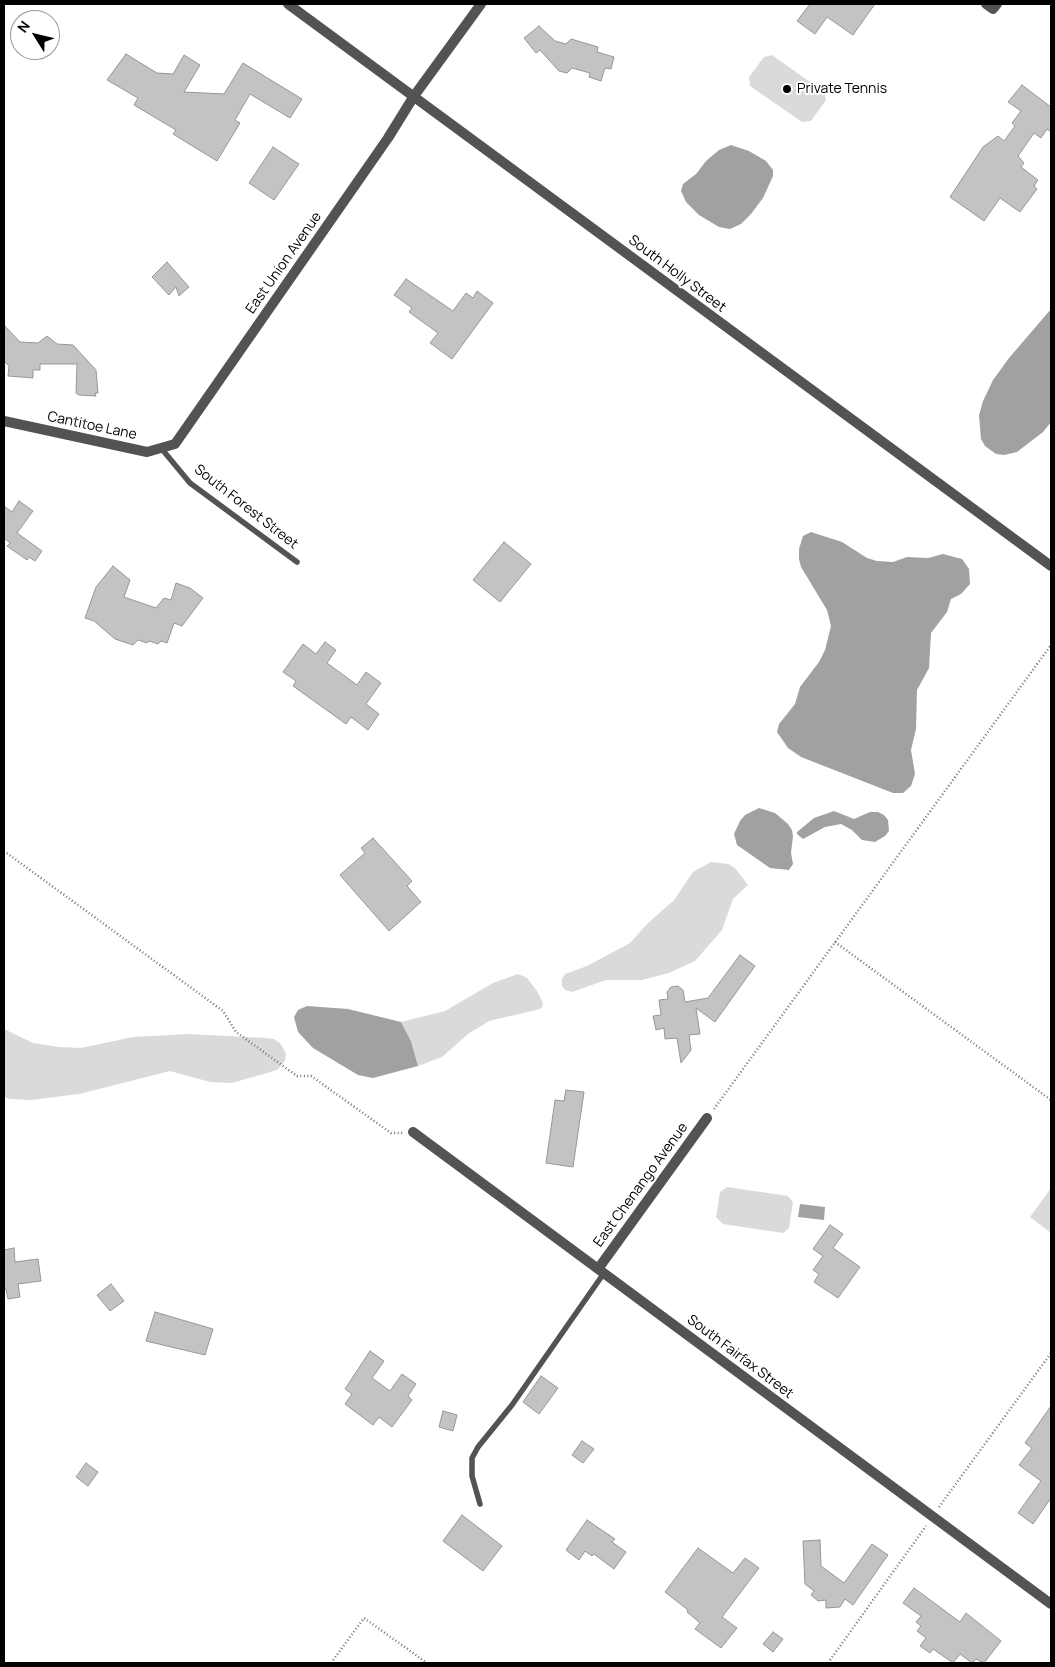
<!DOCTYPE html>
<style>
body{margin:0}
#map{position:relative;width:1055px;height:1667px;overflow:hidden;background:#fff;font-family:Manrope,sans-serif}
canvas{display:block}
.frame{position:absolute;inset:0;border:5px solid #000;pointer-events:none}
.north{position:absolute;left:10px;top:10px;width:50px;height:50px;box-sizing:border-box;background:#fff;border:1px solid #999;border-radius:50%;rotate:306deg;font-size:14px;font-weight:700;line-height:20px;text-align:center;color:#000}
.north::after{content:'';display:block;margin:auto;width:18px;height:22px;background:#000;clip-path:polygon(50% 0,100% 100%,50% 72%,0 100%)}
</style>
<div id="map">
<canvas width="1055" height="1667"></canvas>
<div class="frame"></div>
<div class="north">N</div>
</div>
<script>
const ctx = document.querySelector('canvas').getContext('2d');
ctx.lineJoin = 'round';
function fill(path, color) {
  ctx.fillStyle = color;
  ctx.fill(path, 'evenodd');
}
function toPath(rows) {
  const path = new Path2D();
  for (const r of rows) {
    path.moveTo(r[0], r[1]);
    for (let i = 2; i < r.length; i += 2) path.lineTo(r[i], r[i + 1]);
  }
  return path;
}
function trace(path, color, width, dash) {
  ctx.strokeStyle = color;
  ctx.lineWidth = width;
  ctx.lineCap = dash ? 'butt' : 'round';
  ctx.setLineDash(dash || []);
  ctx.stroke(path);
}
function write(font, color, halo, rows, align = 'center') {
  ctx.font = font + ' Manrope,sans-serif';
  ctx.lineWidth = 4;
  ctx.setLineDash([]);
  ctx.textBaseline = 'middle';
  ctx.strokeStyle = halo;
  ctx.fillStyle = color;
  for (const [text, x, y, turn = 0] of rows) {
    ctx.save();
    ctx.translate(x, y);
    ctx.rotate((+turn || 0) * Math.PI / 180);
    ctx.textAlign = isNaN(turn) ? turn : align;
    if (halo) ctx.strokeText(text, 0, 0);
    ctx.fillText(text, 0, 0);
    ctx.restore();
  }
}
const green = toPath([
 [772,55,824,92,826,100,811,121,802,122,750,86,749,77,764,57],
 [711,862,728,864,735,868,748,885,733,899,722,930,695,961,669,973,642,980,606,980,572,992,565,990,562,986,562,979,565,974,587,966,630,943,646,925,674,900,693,872],
 [518,974,527,978,537,991,542,1001,543,1006,540,1009,489,1021,468,1034,442,1057,418,1066,411,1041,401,1022,445,1011,493,983],
 [4,1029,33,1043,59,1047,81,1048,133,1037,188,1034,266,1038,274,1039,281,1044,286,1054,285,1061,277,1070,232,1083,210,1082,170,1071,79,1094,31,1100,10,1099,4,1097],
 [727,1187,788,1196,793,1202,789,1228,783,1233,723,1224,716,1217,720,1192],
 [1051,1188,1051,1233,1030,1217]
]);
const water = toPath([
 [731,145,749,151,766,161,773,170,773,176,763,198,751,214,741,224,730,229,719,227,699,215,686,202,681,191,683,184,696,174,706,161,719,150],
 [1051,309,1051,422,1043,432,1017,452,1004,455,996,454,985,446,981,439,979,415,983,401,993,380,1009,358],
 [811,532,842,542,867,558,877,561,893,562,907,557,928,558,943,554,962,559,969,569,970,584,961,594,951,599,947,612,931,633,929,668,917,690,916,729,911,750,915,774,911,786,903,793,893,793,801,757,788,748,777,732,779,724,795,704,800,687,819,662,825,650,831,626,827,610,801,567,799,559,799,549,803,536],
 [759,808,775,813,788,824,792,830,793,836,791,853,793,864,789,870,770,868,737,845,734,834,740,821,745,815],
 [834,811,854,819,870,812,878,812,884,815,888,820,889,831,885,836,875,842,862,840,852,830,841,824,825,827,803,839,797,834,797,832,814,818],
 [307,1006,348,1009,401,1022,411,1041,418,1066,373,1078,358,1075,313,1048,298,1032,294,1017,298,1010],
 [800,1204,825,1207,824,1220,798,1217]
]);
const building = toPath([
 [810,4,875,4,853,35,827,17,815,34,797,21,810,4],
 [539,26,555,41,566,44,571,39,598,47,597,52,614,57,611,69,605,68,601,81,589,77,590,73,572,68,567,73,559,71,540,50,536,53,524,38,539,26],
 [126,54,157,73,173,74,184,55,200,65,184,92,224,94,243,63,302,99,290,118,250,94,235,120,240,123,217,161,173,134,176,130,134,105,138,98,107,80,126,54],
 [1022,85,1051,107,1051,132,1047,129,1041,138,1034,133,1018,156,1024,163,1021,167,1038,180,1034,186,1037,189,1020,212,1000,198,984,221,950,197,983,147,998,136,1004,141,1015,126,1012,123,1021,111,1008,102,1022,85],
 [273,147,299,164,274,200,249,183,273,147],
 [167,262,189,287,179,296,176,287,169,295,152,277,167,262],
 [406,279,453,311,466,293,473,298,477,291,493,303,452,359,430,343,438,333,409,312,412,308,394,295,406,279],
 [4,325,20,342,38,343,47,336,57,344,73,345,96,370,98,393,95,393,96,396,79,395,76,393,77,364,40,364,40,370,33,370,33,378,8,376,9,366,4,361,4,325],
 [19,501,33,511,17,533,42,551,35,561,29,557,27,560,7,546,10,543,4,538,4,506,12,512,19,501],
 [504,542,531,564,500,602,473,580,504,542],
 [113,566,130,580,124,597,156,608,164,598,171,600,176,583,190,588,203,598,182,626,174,623,167,643,161,641,158,644,149,641,147,643,138,640,133,645,115,639,94,621,85,618,96,587,113,566],
 [325,642,336,650,327,663,357,685,366,672,381,683,366,704,379,714,368,730,351,717,346,724,293,686,296,681,283,672,303,644,316,654,325,642],
 [373,838,412,881,407,886,421,902,389,931,340,875,365,853,361,848,373,838],
 [740,955,755,966,715,1022,696,1008,700,1034,689,1035,691,1050,681,1063,677,1038,665,1039,664,1028,656,1030,653,1016,661,1015,659,1000,668,999,667,992,671,987,678,986,683,990,685,1002,708,998,740,955],
 [566,1090,584,1092,573,1167,546,1163,555,1100,564,1101,566,1090],
 [830,1225,843,1234,833,1248,860,1267,838,1298,814,1282,819,1274,813,1270,823,1256,813,1249,830,1225],
 [14,1248,15,1262,38,1259,41,1281,18,1284,20,1297,8,1299,6,1289,4,1289,4,1250,14,1248],
 [111,1284,124,1301,110,1311,97,1295,111,1284],
 [155,1312,213,1329,205,1355,146,1341,155,1312],
 [370,1351,384,1361,372,1378,390,1391,402,1374,416,1384,408,1396,412,1400,392,1427,379,1417,373,1425,345,1404,352,1394,345,1389,370,1351],
 [541,1376,558,1388,539,1414,523,1402,541,1376],
 [1051,1406,1051,1498,1033,1524,1018,1513,1041,1481,1019,1465,1032,1448,1025,1443,1051,1406],
 [443,1411,457,1415,453,1431,439,1427,443,1411],
 [582,1441,594,1449,583,1463,572,1455,582,1441],
 [86,1463,98,1472,88,1486,76,1477,86,1463],
 [462,1515,502,1546,483,1571,443,1541,462,1515],
 [587,1520,615,1539,612,1542,626,1552,614,1569,594,1554,592,1556,585,1551,579,1560,566,1550,587,1520],
 [820,1540,821,1566,844,1583,872,1544,888,1555,853,1605,845,1599,840,1607,826,1608,826,1600,818,1601,811,1595,814,1591,805,1584,803,1541,820,1540],
 [698,1548,733,1573,745,1558,759,1568,722,1617,737,1628,721,1648,695,1629,700,1623,687,1612,688,1610,665,1592,698,1548],
 [914,1588,960,1622,966,1613,1001,1641,984,1663,976,1659,972,1663,960,1654,953,1663,933,1649,930,1653,920,1646,926,1638,917,1631,921,1626,916,1622,921,1616,903,1603,914,1588],
 [773,1632,783,1639,773,1652,763,1644,773,1632]
]);
const path = toPath([
 [4,851,223,1011,236,1032,297,1076,311,1076,391,1133,403,1133],
 [835,942,1051,1100],
 [714,1109,1051,645],
 [939,1507,1051,1353],
 [331,1663,364,1618,427,1663],
 [828,1663,926,1526]
]);
const service = toPath([
 [161,448,190,483,297,562],
 [480,1504,472,1476,472,1458,478,1447,512,1405,604,1273]
]);
const minor = toPath([
 [986,4,993,9,997,4],
 [4,421,147,452,175,444,388,138,414,96,481,4],
 [413,1132,1051,1604],
 [598,1269,707,1118]
]);
const tertiary = toPath([
 [288,4,1051,566]
]);
const markers = [
 [787,89,5,"#000"]
];
const poiNames = [
 ["Private Tennis",797,89]
];
const streetNames = [
 ["East Union Avenue",284,263,-55],
 ["South Holly Street",677,274,37],
 ["Cantitoe Lane",92,426,12],
 ["South Forest Street",246,507,38],
 ["East Chenango Avenue",641,1185,-54],
 ["South Fairfax Street",740,1357,37]
];
fill(green, '#dadada');
fill(water, '#a1a1a1');
fill(building, '#c3c3c3');
trace(building, '#979797', 1);
trace(path, '#757575', 2.5, [1, 2.5]);
trace(service, '#535353', 5.5);
trace(minor, '#535353', 10);
trace(tertiary, '#535353', 10);
for (const [x, y, r, color] of markers) {
  const dot = new Path2D();
  dot.arc(x, y, r, 0, 2 * Math.PI);
  ctx.fillStyle = color;
  ctx.fill(dot);
  trace(dot, '#fff', 2);
}
write('14px', '#000', '#fff', poiNames, 'left');
write('14px', '#000', '#fff', streetNames);
</script>
